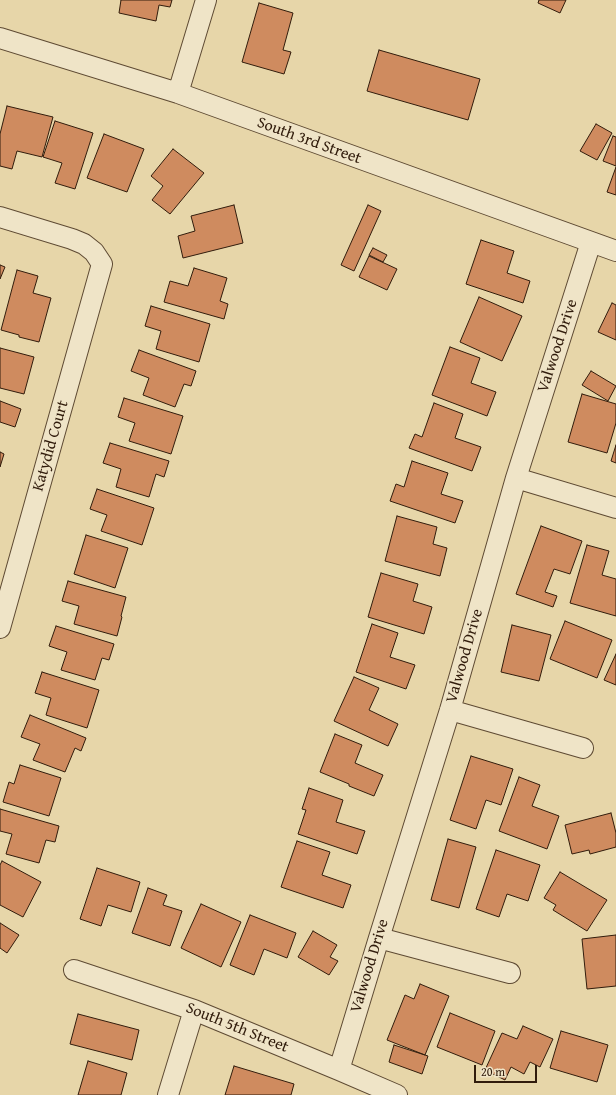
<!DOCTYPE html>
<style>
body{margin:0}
#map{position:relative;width:616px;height:1095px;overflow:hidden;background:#e7d6a9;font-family:"Gentium Book Plus",serif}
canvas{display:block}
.scale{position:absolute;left:474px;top:1065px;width:63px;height:18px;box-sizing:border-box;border:2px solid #311c0c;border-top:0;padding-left:5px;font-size:12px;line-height:14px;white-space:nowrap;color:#311c0c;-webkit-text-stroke:3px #efe4c7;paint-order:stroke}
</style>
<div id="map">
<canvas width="616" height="1095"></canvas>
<div class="scale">20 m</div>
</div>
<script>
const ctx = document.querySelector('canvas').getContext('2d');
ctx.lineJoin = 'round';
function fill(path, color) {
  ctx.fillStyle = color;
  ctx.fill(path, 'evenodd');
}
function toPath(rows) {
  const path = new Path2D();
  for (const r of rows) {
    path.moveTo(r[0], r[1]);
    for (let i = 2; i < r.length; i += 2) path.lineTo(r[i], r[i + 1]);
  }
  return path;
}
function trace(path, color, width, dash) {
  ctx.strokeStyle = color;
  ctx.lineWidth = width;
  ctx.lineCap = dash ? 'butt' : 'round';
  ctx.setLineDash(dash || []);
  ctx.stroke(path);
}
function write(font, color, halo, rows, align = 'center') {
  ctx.font = font + ' "Gentium Book Plus",serif';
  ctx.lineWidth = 3.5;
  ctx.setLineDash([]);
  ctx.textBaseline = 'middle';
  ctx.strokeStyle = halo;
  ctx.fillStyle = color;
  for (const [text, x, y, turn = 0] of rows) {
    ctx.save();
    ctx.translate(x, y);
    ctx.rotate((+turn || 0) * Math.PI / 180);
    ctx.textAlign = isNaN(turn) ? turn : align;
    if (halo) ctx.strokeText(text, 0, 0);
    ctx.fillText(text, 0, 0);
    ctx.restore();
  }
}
const building = toPath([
 [121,0,172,0,170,7,159,5,156,21,119,13,121,0],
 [539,0,566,0,560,13,538,3,539,0],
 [259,3,293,13,283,50,291,52,284,74,242,62,259,3],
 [379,50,480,79,468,120,367,91,379,50],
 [7,106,53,117,42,157,17,151,12,169,0,166,0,134,7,106],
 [55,121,93,133,75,189,55,183,62,163,43,157,55,121],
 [596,124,612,133,597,160,580,151,596,124],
 [104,134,144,149,127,192,87,178,104,134],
 [613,136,616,137,616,166,603,161,613,136],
 [173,149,204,173,170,214,152,200,163,186,151,176,173,149],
 [616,167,616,195,607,192,616,167],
 [234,205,243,243,183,258,178,236,195,231,191,216,234,205],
 [368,205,381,211,354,271,341,265,368,205],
 [481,240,514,251,507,273,530,281,523,303,466,284,481,240],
 [373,248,387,255,383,262,369,255,373,248],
 [369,256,397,269,387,290,359,277,369,256],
 [0,265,5,267,0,279,0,265],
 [194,268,227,278,220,301,228,304,224,319,164,302,170,281,188,286,194,268],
 [17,270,38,276,33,293,51,298,39,342,19,337,19,335,1,330,17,270],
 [479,297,522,316,502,361,460,342,479,297],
 [612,303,616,305,616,340,598,332,612,303],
 [151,306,210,324,199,362,156,349,161,331,145,326,151,306],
 [450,347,480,358,471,383,496,392,487,416,432,395,450,347],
 [0,348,34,357,24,394,0,388,0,348],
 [139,350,196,371,191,386,184,384,175,407,143,395,149,378,131,371,139,350],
 [591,371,616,386,608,401,582,385,591,371],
 [582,394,616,404,616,423,607,453,568,442,582,394],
 [124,398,183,416,171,454,129,441,135,423,118,417,124,398],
 [0,401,21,409,15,427,0,422,0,401],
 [434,403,463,414,455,438,481,447,472,471,409,448,415,434,422,437,434,403],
 [110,443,169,461,164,477,156,474,149,497,116,487,121,469,103,463,110,443],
 [616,445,616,463,611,461,616,445],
 [0,452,4,454,0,467,0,452],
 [412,461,448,473,441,494,463,501,455,523,390,501,396,484,404,487,412,461],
 [97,489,154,508,142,545,101,531,107,515,90,509,97,489],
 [397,516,437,527,433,544,447,548,440,576,385,561,397,516],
 [541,526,582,541,570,574,554,569,545,592,557,596,553,607,516,594,541,526],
 [86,535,128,548,115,588,74,574,86,535],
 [587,545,609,551,602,575,616,579,616,616,570,603,587,545],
 [381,573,418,584,413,601,432,607,424,634,368,617,381,573],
 [68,581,126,597,121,616,122,617,117,636,74,624,79,606,62,601,68,581],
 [565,621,612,640,597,678,550,659,565,621],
 [372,624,398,633,390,657,415,665,406,689,356,672,372,624],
 [512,625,551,635,539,681,501,672,512,625],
 [56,626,114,644,109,660,102,658,95,680,61,670,67,652,49,646,56,626],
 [616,654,616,685,604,680,616,654],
 [42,672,99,690,87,728,46,715,51,698,35,693,42,672],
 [354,677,379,688,369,710,398,724,388,746,334,721,354,677],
 [30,715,86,738,81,751,75,748,65,772,33,760,40,744,21,737,30,715],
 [335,734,362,745,355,763,383,775,374,796,349,786,349,784,320,772,335,734],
 [471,756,513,769,501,805,486,800,476,829,450,820,471,756],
 [20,765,61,778,49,816,3,802,9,782,14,784,20,765],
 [519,777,540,785,532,806,559,816,547,849,499,831,519,777],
 [309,788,343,800,336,822,365,831,357,854,298,834,306,810,302,809,309,788],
 [0,809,59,826,55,842,46,840,39,863,6,854,12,834,0,831,0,809],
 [611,813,616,833,616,847,590,854,589,850,572,854,565,825,611,813],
 [448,839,476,847,459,908,431,900,448,839],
 [297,841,330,852,322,875,351,885,343,908,281,887,297,841],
 [496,850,540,865,528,901,507,894,499,917,476,909,496,850],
 [2,861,41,882,23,917,0,905,0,865,2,861],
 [97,868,140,882,131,912,108,905,101,926,80,919,97,868],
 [560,872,607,900,587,931,553,910,556,905,544,898,560,872],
 [148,888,167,895,163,905,182,911,170,946,132,933,148,888],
 [201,904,241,922,221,967,181,948,201,904],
 [250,915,296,933,287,958,264,949,254,975,230,965,250,915],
 [0,923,19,935,7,953,0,948,0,923],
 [313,931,337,945,330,957,338,961,329,975,298,957,313,931],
 [616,935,616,986,587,989,582,939,616,935],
 [420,984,449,996,425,1055,387,1040,405,995,414,999,420,984],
 [450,1013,495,1031,482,1065,437,1047,450,1013],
 [78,1014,139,1030,132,1060,70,1044,78,1014],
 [523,1026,553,1039,540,1067,530,1062,524,1074,511,1067,505,1080,485,1070,502,1033,517,1039,523,1026],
 [561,1031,608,1045,597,1082,550,1068,561,1031],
 [394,1045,428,1056,422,1074,389,1062,394,1045],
 [88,1061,127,1073,121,1095,78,1095,88,1061],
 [234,1066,294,1084,291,1095,225,1095,234,1066]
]);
const minor = toPath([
 [0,38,178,93,616,251],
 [178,93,206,0],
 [0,217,72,239,84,244,94,252,102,264,0,628],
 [516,478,616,508],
 [450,710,583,748],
 [379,938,510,973],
 [74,970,194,1010,339,1070,397,1095],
 [339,1070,379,938,450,710,516,478,591,242],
 [168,1095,194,1010]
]);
const streetNames = [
 ["South 3rd Street",309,141,20],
 ["Valwood Drive",558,346,-72],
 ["Katydid Court",51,446,-74],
 ["Valwood Drive",465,656,-74],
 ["Valwood Drive",370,966,-73],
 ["South 5th Street",237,1028,22]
];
fill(building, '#cf8b5f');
trace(building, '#311c0c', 1);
trace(minor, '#5e4a33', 22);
trace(minor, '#efe4c7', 20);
write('16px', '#311c0c', '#efe4c7', streetNames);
</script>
